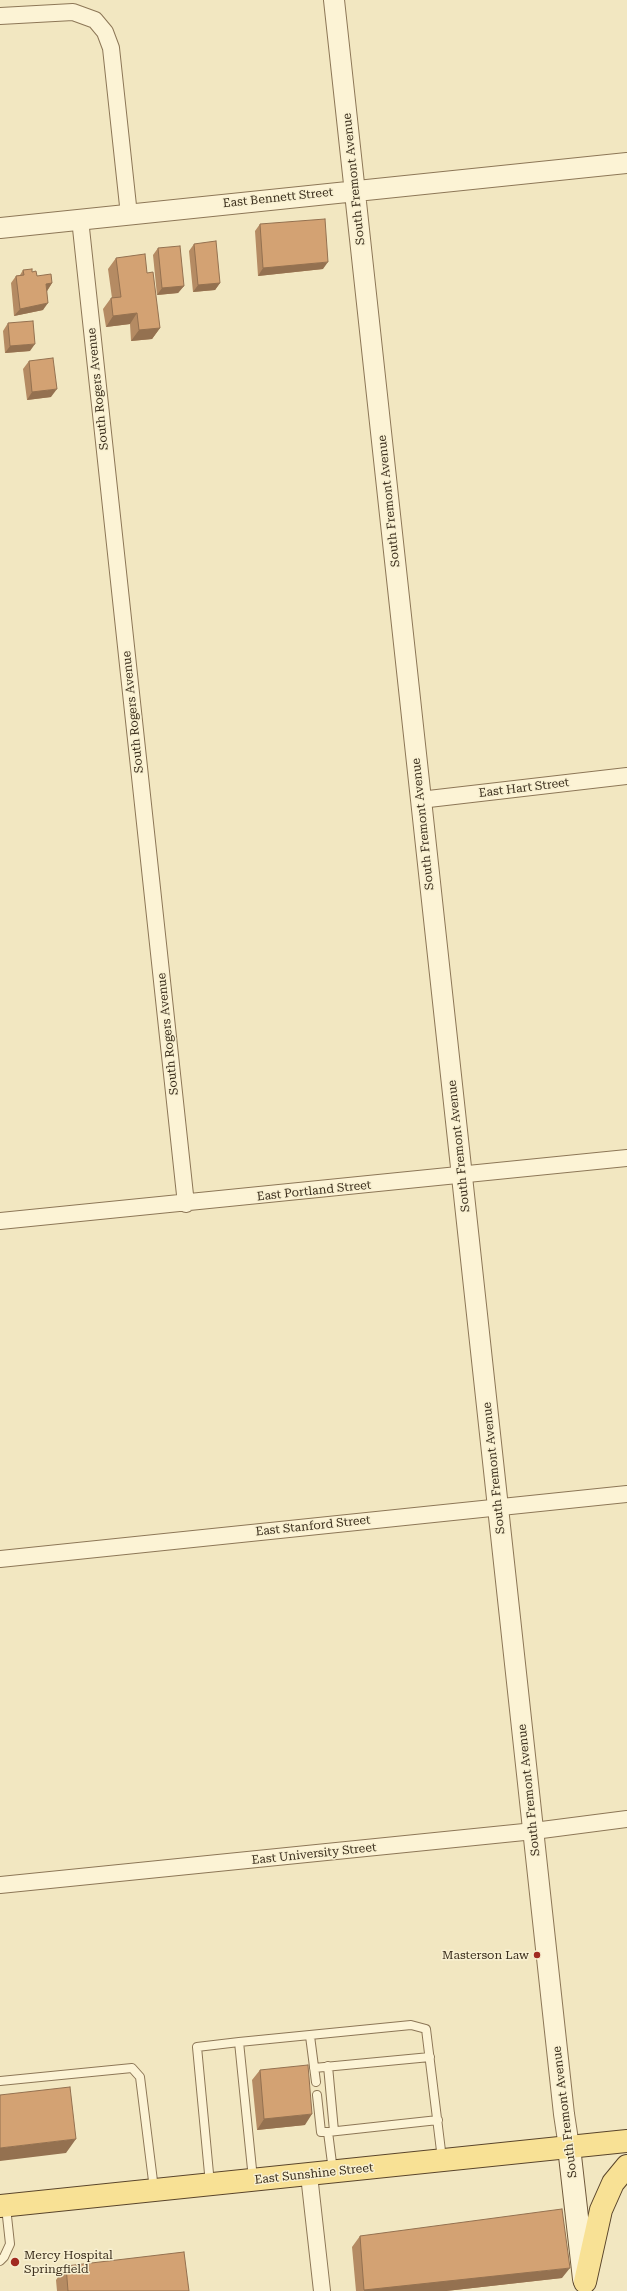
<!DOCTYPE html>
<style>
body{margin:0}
canvas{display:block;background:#f2e7c1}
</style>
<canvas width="627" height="2291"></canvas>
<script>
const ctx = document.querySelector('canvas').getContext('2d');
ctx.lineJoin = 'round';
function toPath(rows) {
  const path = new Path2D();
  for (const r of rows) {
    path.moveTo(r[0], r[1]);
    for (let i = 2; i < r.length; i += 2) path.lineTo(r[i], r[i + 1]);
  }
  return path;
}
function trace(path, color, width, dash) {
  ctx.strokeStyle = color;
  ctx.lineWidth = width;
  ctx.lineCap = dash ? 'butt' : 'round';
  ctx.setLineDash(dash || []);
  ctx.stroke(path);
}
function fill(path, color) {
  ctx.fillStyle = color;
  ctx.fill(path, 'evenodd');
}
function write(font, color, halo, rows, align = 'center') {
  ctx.font = font + ' "Roboto Serif",serif';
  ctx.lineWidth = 3;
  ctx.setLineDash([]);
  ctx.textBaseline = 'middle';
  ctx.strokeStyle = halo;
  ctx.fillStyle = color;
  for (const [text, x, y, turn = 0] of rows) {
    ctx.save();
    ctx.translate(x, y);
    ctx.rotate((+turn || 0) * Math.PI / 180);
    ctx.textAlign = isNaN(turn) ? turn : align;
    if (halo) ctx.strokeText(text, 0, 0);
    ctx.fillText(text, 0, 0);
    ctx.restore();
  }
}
const service = toPath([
 [310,2036,316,2082],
 [239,2042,253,2179],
 [328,2066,334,2131],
 [314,2068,430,2057],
 [0,2081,132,2068,140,2077,154,2189],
 [317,2095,321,2132,328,2132,333,2171],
 [328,2132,438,2120],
 [210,2184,197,2047,239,2042,411,2025,426,2029,442,2159],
 [0,2261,4,2257,10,2244,6,2207]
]);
const minor = toPath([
 [0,16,73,12,95,20,105,32,111,48,129,215],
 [80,219,186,1204],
 [420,800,627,776],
 [0,1221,627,1158],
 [0,1559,627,1494],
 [0,1885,534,1831,627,1819],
 [309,2175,322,2291]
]);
const tertiary = toPath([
 [334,0,564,2114,569,2147],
 [0,228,627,163]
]);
const secondary = toPath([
 [569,2147,584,2279]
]);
const primary = toPath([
 [0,2206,627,2141],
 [585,2282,601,2210,613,2183,627,2166]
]);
const wall = toPath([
 [260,224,323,269,258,276,255,231],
 [194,244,220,283,215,290,193,292,189,251],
 [158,248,184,286,178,293,157,295,153,255],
 [116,258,147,273,160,328,152,339,131,341,130,324,106,327,103,309,111,298,112,298,108,269],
 [23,270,32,272,37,276,52,283,47,291,43,310,14,316,11,283,16,276,20,275],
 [8,323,30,351,5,353,3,331],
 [29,361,51,397,27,400,23,369],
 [260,2070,305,2125,257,2130,252,2080],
 [360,2236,562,2278,446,2291,356,2291,352,2247],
 [66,2266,189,2291,57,2291,56,2280]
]);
const shadedWall = toPath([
 [328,262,323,269,258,276,263,268],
 [52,283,47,291,46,284],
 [220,283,215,290,193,292,198,285],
 [184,286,178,293,157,295,162,288],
 [48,303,43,310,14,316,20,309],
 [137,313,130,324,106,327,113,316],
 [160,328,152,339,131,341,139,330],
 [35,344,30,351,5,353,10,346],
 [57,389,51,397,27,400,32,392],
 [312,2114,305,2125,257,2130,264,2119],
 [76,2139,66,2153,0,2161,0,2148],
 [570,2268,562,2278,446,2291,364,2291,364,2290]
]);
const building = toPath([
 [325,219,328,262,263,268,260,224,325,219],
 [216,241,220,283,198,285,194,244,216,241],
 [180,246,184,286,162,288,158,248,180,246],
 [145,254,147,273,153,272,160,328,139,330,137,313,113,316,111,298,121,297,116,258,145,254],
 [32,269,32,272,36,271,37,276,51,274,52,283,46,284,48,303,20,309,16,276,24,275,23,270,32,269],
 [33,321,35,344,10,346,8,323,33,321],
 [53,358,57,389,32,392,29,361,53,358],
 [308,2065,312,2114,264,2119,260,2070,308,2065],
 [70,2087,76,2139,0,2148,0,2095,70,2087],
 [562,2209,570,2268,364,2290,360,2236,562,2209],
 [184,2252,189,2291,68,2291,66,2266,184,2252]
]);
const markers = [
 [537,1955,4,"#a12a21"],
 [15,2262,5,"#a12a21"]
];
const streetNames = [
 ["South Fremont Avenue",354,179,-96],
 ["East Bennett Street",278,198,-6],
 ["South Rogers Avenue",98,389,-96],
 ["South Fremont Avenue",389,501,-96],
 ["South Rogers Avenue",133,712,-96],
 ["East Hart Street",524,788,-7],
 ["South Fremont Avenue",423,824,-96],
 ["South Rogers Avenue",168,1034,-96],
 ["South Fremont Avenue",459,1146,-96],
 ["East Portland Street",314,1191,-6],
 ["South Fremont Avenue",494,1468,-96],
 ["East Stanford Street",313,1526,-6],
 ["South Fremont Avenue",529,1790,-96],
 ["East University Street",314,1854,-6],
 ["South Fremont Avenue",565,2112,-97],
 ["East Sunshine Street",314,2174,-6]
];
const poiNames = [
 ["Masterson Law",529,1955],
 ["Mercy Hospital",24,2255,"left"],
 ["Springfield",24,2269,"left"]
];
trace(service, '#8d7757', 10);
trace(minor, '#8d7757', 18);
trace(tertiary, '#8d7757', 22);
trace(secondary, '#6f583a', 24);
trace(primary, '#5a452b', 24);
trace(service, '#fcf3d5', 8);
trace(minor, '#fcf3d5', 16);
trace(tertiary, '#fcf3d5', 20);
trace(secondary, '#fcf3d5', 22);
trace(primary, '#f8e195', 22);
fill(wall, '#b58b63');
fill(shadedWall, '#947150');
fill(building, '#d3a273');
trace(building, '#947150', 1);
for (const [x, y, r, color] of markers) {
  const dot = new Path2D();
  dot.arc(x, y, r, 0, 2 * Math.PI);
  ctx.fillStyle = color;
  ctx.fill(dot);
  trace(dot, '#f8f0d1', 1.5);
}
write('12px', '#3b2e1c', '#f8f0d1', streetNames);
write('12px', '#3b2e1c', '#f8f0d1', poiNames, 'right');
</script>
